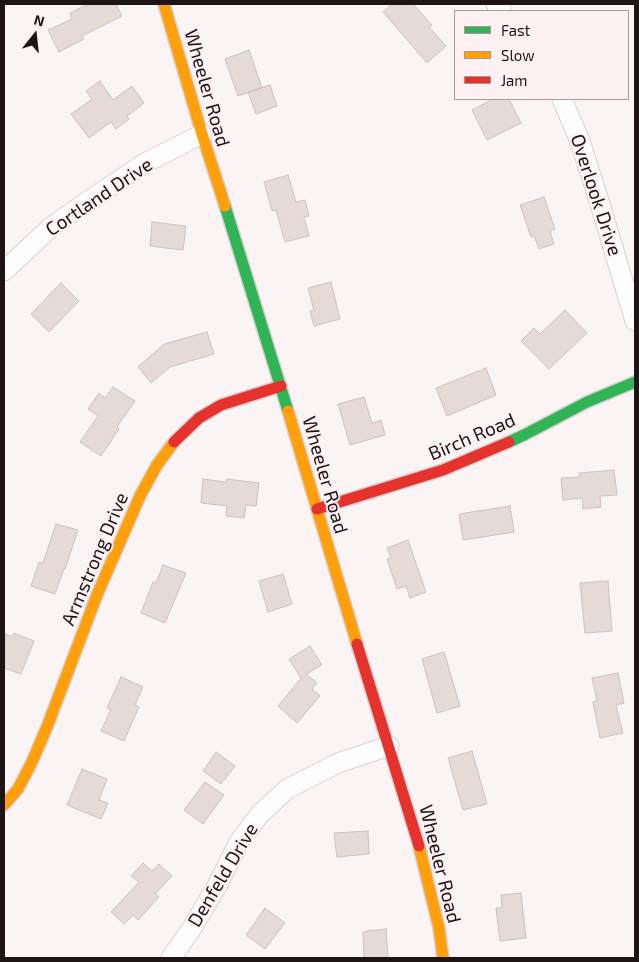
<!DOCTYPE html>
<style>
body{margin:0}
#map{position:relative;width:639px;height:962px;overflow:hidden;background:#fbf4f5;font-family:"Exo 2",sans-serif}
canvas{display:block}
.frame{position:absolute;inset:0;border:5px solid #1e1416;pointer-events:none}
.legend{position:absolute;left:454px;top:10px;width:175px;height:90px;box-sizing:border-box;background:#fef1f3;border:1px solid #a4999b;margin:0;padding:6px 9px;list-style:none;font-size:15px;color:#1e1416}
.legend li{display:flex;align-items:center;gap:10px;height:25px}
.legend b{width:25px;border:1px solid #a4999b}
.north{position:absolute;left:10px;top:10px;width:50px;height:50px;-webkit-text-stroke:4px #fef1f3;paint-order:stroke;rotate:16deg;font-size:14px;font-weight:700;line-height:20px;text-align:center;color:#1e1416}
.north::after{content:'';display:block;margin:auto;width:18px;height:22px;background:#1e1416;clip-path:polygon(50% 0,100% 100%,50% 72%,0 100%)}
</style>
<div id="map">
<canvas width="639" height="962"></canvas>
<div class="frame"></div>
<ul class="legend">
<li><b style="height:6px;background:#30b455"></b>Fast</li>
<li><b style="height:6px;background:#ff9f0a"></b>Slow</li>
<li><b style="height:6px;background:#e5322d"></b>Jam</li>
</ul>
<div class="north">N</div>
</div>
<script>
const ctx = document.querySelector('canvas').getContext('2d');
ctx.lineJoin = 'round';
function fill(path, color) {
  ctx.fillStyle = color;
  ctx.fill(path, 'evenodd');
}
function toPath(rows) {
  const path = new Path2D();
  for (const r of rows) {
    path.moveTo(r[0], r[1]);
    for (let i = 2; i < r.length; i += 2) path.lineTo(r[i], r[i + 1]);
  }
  return path;
}
function trace(path, color, width, dash) {
  ctx.strokeStyle = color;
  ctx.lineWidth = width;
  ctx.lineCap = dash ? 'butt' : 'round';
  ctx.setLineDash(dash || []);
  ctx.stroke(path);
}
function write(font, color, halo, rows, align = 'center') {
  ctx.font = font + ' "Exo 2",sans-serif';
  ctx.lineWidth = 4;
  ctx.setLineDash([]);
  ctx.textBaseline = 'middle';
  ctx.strokeStyle = halo;
  ctx.fillStyle = color;
  for (const [text, x, y, turn = 0] of rows) {
    ctx.save();
    ctx.translate(x, y);
    ctx.rotate((+turn || 0) * Math.PI / 180);
    ctx.textAlign = isNaN(turn) ? turn : align;
    if (halo) ctx.strokeText(text, 0, 0);
    ctx.fillText(text, 0, 0);
    ctx.restore();
  }
}
const building = toPath([
 [88,4,116,4,122,16,82,36,84,39,59,52,48,30,72,19,70,13,88,4],
 [392,4,413,4,432,25,429,27,446,46,427,63,383,12,392,4],
 [249,50,262,88,238,96,225,59,249,50],
 [100,81,113,100,132,86,144,103,127,116,129,119,116,129,111,122,89,138,71,114,92,99,86,91,100,81],
 [270,85,277,106,256,114,248,92,270,85],
 [493,99,509,99,521,123,487,140,472,110,493,99],
 [288,175,296,202,305,200,309,216,304,217,309,236,285,242,276,210,272,211,264,182,288,175],
 [544,197,555,229,550,231,554,244,539,249,534,236,531,237,520,205,544,197],
 [152,222,186,226,183,250,150,246,152,222],
 [331,282,340,319,314,326,310,311,314,310,308,288,331,282],
 [61,283,79,301,49,332,31,314,61,283],
 [565,310,587,333,549,369,521,341,534,328,540,334,565,310],
 [207,332,214,354,170,367,151,383,138,367,164,344,207,332],
 [486,368,496,395,447,416,436,388,486,368],
 [113,387,135,401,117,427,119,429,101,456,80,442,98,416,88,409,99,393,105,398,113,387],
 [364,397,372,423,381,420,385,435,350,445,338,404,364,397],
 [614,470,617,495,600,496,601,507,583,509,582,498,563,500,561,478,580,477,579,473,614,470],
 [203,479,226,482,227,479,259,483,256,506,246,505,244,518,226,516,227,506,201,503,203,479],
 [510,506,514,532,463,540,459,514,510,506],
 [56,524,78,530,65,569,64,569,55,594,31,586,39,562,43,563,56,524],
 [408,540,426,592,410,598,406,586,397,589,387,559,391,558,387,548,408,540],
 [163,565,186,573,165,623,141,613,153,582,156,583,163,565],
 [283,574,292,604,268,612,259,581,283,574],
 [608,581,612,631,585,633,580,583,608,581],
 [4,633,12,637,14,633,34,641,21,674,4,668,4,633],
 [310,646,322,665,306,674,317,683,312,689,320,696,297,723,278,706,302,677,301,678,289,659,310,646],
 [444,652,460,706,437,713,422,659,444,652],
 [618,673,624,703,616,705,623,733,600,738,593,702,597,701,592,678,618,673],
 [121,677,143,687,135,705,139,707,124,741,101,731,111,709,107,708,121,677],
 [472,751,487,804,463,810,448,758,472,751],
 [216,752,235,766,221,784,203,771,216,752],
 [82,769,107,779,99,800,108,803,101,819,67,805,82,769],
 [205,782,224,795,203,824,184,810,205,782],
 [368,831,369,854,337,857,334,833,368,831],
 [143,863,152,871,159,864,172,876,155,894,159,897,138,920,133,915,124,924,111,912,139,882,131,876,143,863],
 [521,893,526,938,500,941,496,908,502,908,501,895,521,893],
 [265,908,285,923,265,949,246,935,265,908],
 [386,929,388,958,364,958,363,932,367,932,367,931,386,929]
]);
const street = toPath([
 [496,4,502,11],
 [562,99,580,141,600,204,635,321],
 [4,271,51,227,88,201,145,163,202,134],
 [171,958,192,928,217,886,239,842,260,814,287,789,338,763,389,746]
]);
const fast = toPath([
 [225,206,288,411],
 [509,442,526,434,587,402,635,382]
]);
const slow = toPath([
 [164,4,202,134,225,206],
 [288,411,357,644],
 [4,805,18,789,32,762,47,727,97,595,140,496,157,465,174,442],
 [419,846,439,928,443,958]
]);
const jam = toPath([
 [174,442,199,418,221,405,281,386],
 [317,509,443,470,509,442],
 [357,644,419,846]
]);
const streetNames = [
 ["Wheeler Road",207,88,74],
 ["Overlook Drive",596,195,72],
 ["Cortland Drive",99,197,-34],
 ["Birch Road",472,437,-23],
 ["Wheeler Road",325,475,74],
 ["Armstrong Drive",95,559,-67],
 ["Wheeler Road",440,864,76],
 ["Denfeld Drive",223,875,-59]
];
fill(building, '#e6dad9');
trace(building, '#cac1c1', 1);
trace(street, '#d8d0d1', 21);
trace(fast, '#d8d0d1', 14);
trace(slow, '#d8d0d1', 14);
trace(jam, '#d8d0d1', 14);
trace(street, '#fefdfe', 19);
trace(fast, '#30b455', 11);
trace(slow, '#ff9f0a', 11);
trace(jam, '#e5322d', 11);
write('19px', '#1e1416', '#fef1f3', streetNames);
</script>
